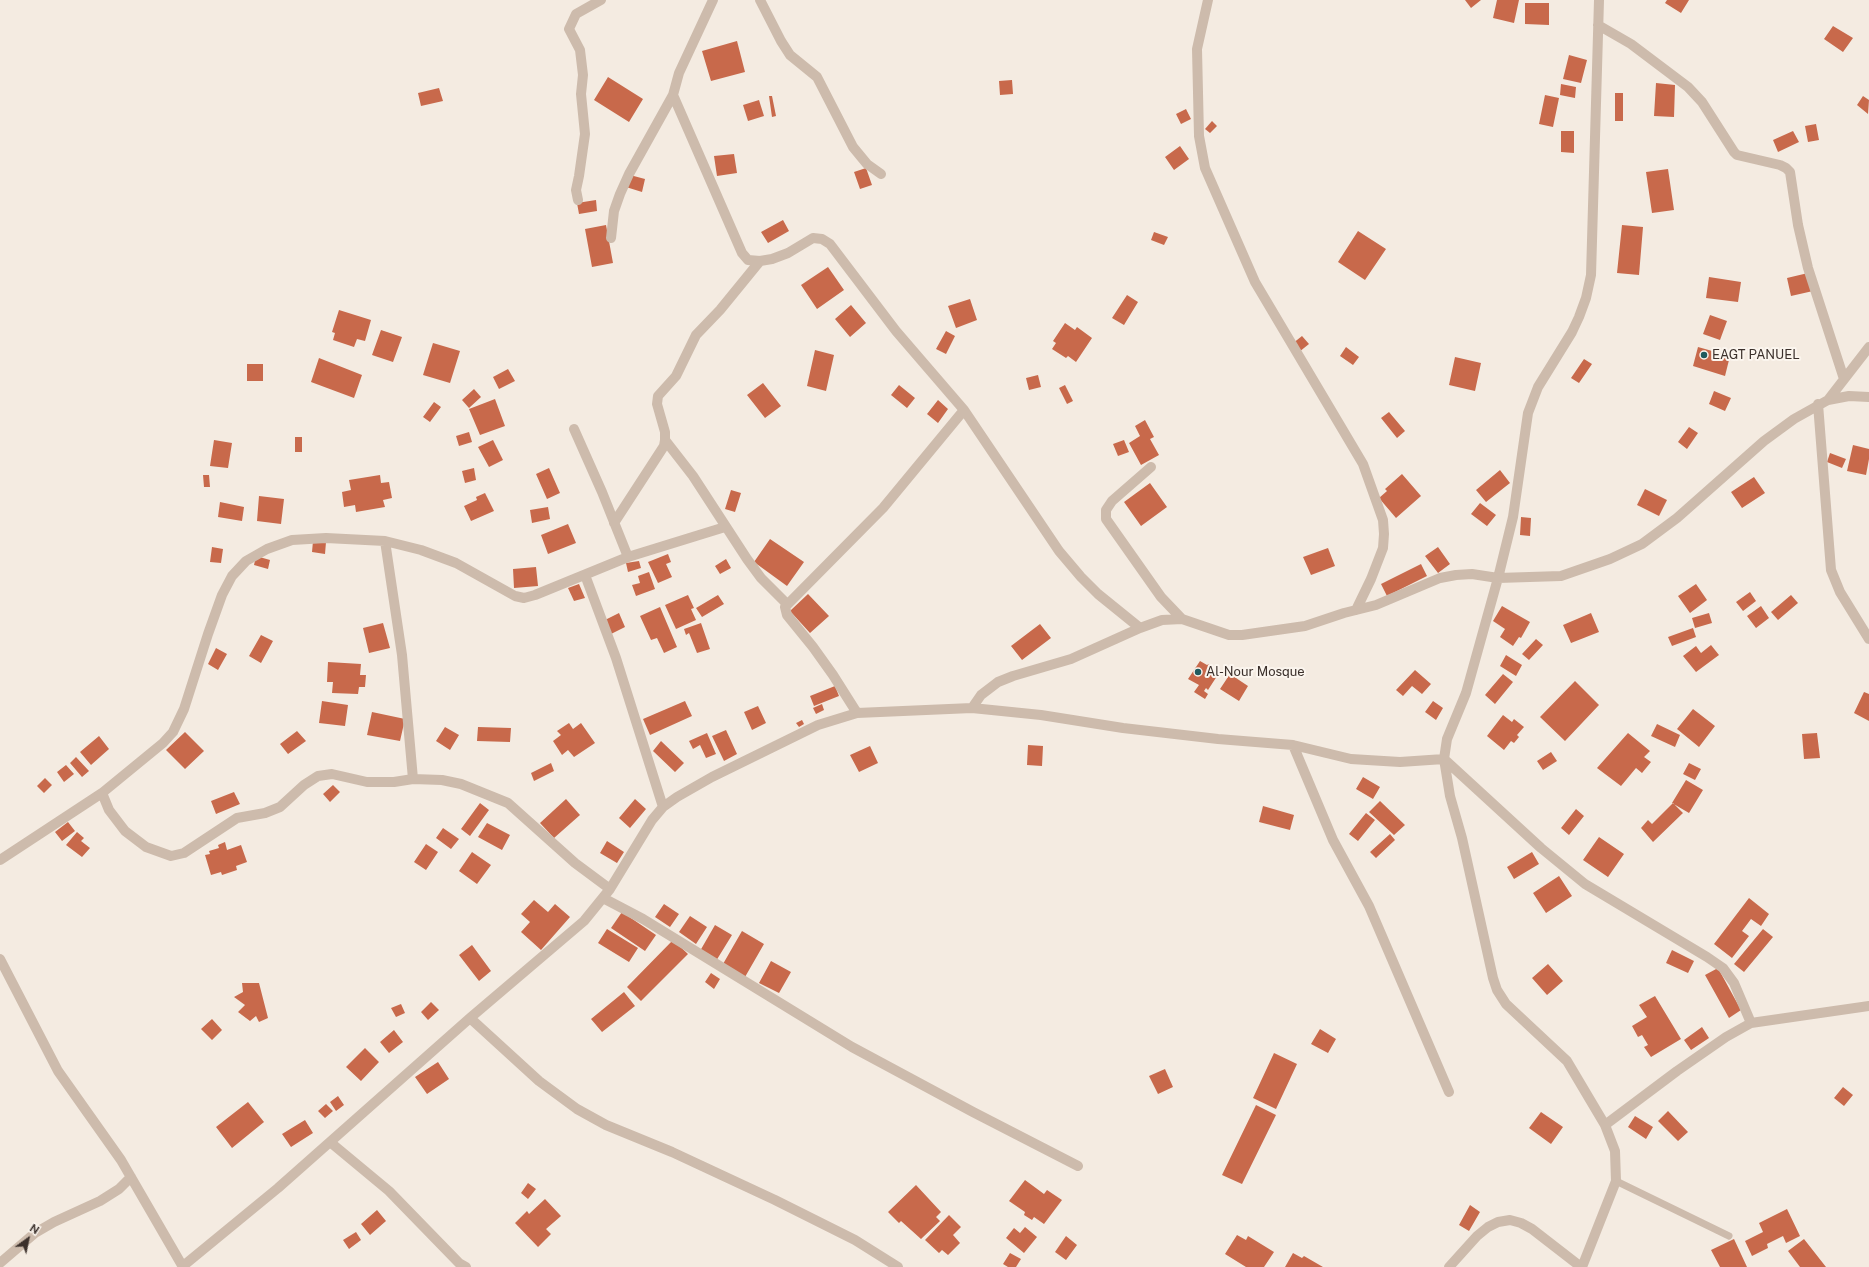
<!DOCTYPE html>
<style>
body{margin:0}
#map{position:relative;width:1869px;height:1267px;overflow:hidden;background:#f4ebe1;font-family:"Public Sans",sans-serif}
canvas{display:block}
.north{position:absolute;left:8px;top:1219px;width:40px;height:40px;-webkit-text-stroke:3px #fbf5ee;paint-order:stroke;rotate:33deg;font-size:11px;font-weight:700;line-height:16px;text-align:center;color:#3b302b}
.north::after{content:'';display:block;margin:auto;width:14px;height:18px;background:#3b302b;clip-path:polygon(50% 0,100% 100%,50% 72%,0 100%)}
</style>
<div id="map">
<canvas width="1869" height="1267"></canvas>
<div class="north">N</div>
</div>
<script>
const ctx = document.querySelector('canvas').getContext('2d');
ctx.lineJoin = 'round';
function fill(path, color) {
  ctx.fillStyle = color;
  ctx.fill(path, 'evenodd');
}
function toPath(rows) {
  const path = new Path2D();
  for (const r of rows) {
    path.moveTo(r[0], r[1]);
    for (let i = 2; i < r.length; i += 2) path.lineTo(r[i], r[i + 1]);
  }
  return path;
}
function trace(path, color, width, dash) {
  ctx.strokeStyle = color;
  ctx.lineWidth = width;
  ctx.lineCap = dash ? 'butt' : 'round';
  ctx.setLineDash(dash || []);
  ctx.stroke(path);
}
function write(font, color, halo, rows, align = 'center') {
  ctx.font = font + ' "Public Sans",sans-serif';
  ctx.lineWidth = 4;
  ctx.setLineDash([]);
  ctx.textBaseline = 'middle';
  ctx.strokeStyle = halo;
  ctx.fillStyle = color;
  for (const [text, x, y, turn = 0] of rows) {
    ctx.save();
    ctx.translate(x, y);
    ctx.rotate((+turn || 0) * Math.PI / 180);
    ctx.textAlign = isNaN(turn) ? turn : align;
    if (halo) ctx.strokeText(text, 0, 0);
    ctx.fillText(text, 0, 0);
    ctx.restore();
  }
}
const building = toPath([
 [1465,0,1481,0,1471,8],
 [1497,0,1519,0,1514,23,1493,18],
 [1667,0,1689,0,1681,13,1665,3],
 [1525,3,1549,3,1549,25,1525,24],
 [1833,26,1853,38,1843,52,1824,39],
 [737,41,745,72,711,81,702,51],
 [1569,55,1587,60,1581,83,1563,79],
 [608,77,643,99,629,122,594,100],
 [1012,80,1013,94,1000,95,999,81],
 [1656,83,1675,85,1674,117,1654,116],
 [1561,84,1576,87,1575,98,1560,95],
 [439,88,443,101,421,106,418,93],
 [1615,93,1623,93,1623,121,1615,121],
 [1545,95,1559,98,1553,127,1539,124],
 [769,96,772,96,776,116,772,117],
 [1863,96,1869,100,1868,114,1857,105],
 [759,100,764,116,748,121,743,105],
 [1186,109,1191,119,1181,124,1176,114],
 [1212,121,1217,126,1210,133,1205,129],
 [1816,124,1819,140,1808,142,1805,126],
 [1561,131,1574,131,1574,153,1561,152],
 [1793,131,1799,142,1778,152,1773,140],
 [1180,146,1189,159,1174,170,1165,157],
 [734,154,737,173,717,176,714,156],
 [866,168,872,185,860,189,854,172],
 [1668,169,1674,210,1652,213,1646,172],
 [630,175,645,179,642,192,626,187],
 [596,200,597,211,579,214,577,203],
 [783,220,789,231,768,243,761,232],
 [606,225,613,263,592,267,585,229],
 [1622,225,1643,227,1639,275,1617,273],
 [1358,231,1386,249,1365,280,1338,262],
 [1154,232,1168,237,1164,245,1151,240],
 [828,267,844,290,817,309,801,285],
 [1808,273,1813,291,1791,296,1787,278],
 [1709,277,1741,282,1738,302,1706,298],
 [1127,295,1138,302,1124,325,1112,318],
 [970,299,977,320,956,328,948,306],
 [851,305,866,323,850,337,835,319],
 [339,310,371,320,365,341,357,339,354,347,333,340,335,333,332,332],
 [1710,315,1727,321,1720,340,1703,334],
 [1065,323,1075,330,1077,327,1092,338,1076,362,1068,356,1066,358,1052,349,1056,343,1053,341],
 [381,330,402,337,393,362,372,355],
 [946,331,955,336,946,354,936,349],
 [1302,336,1309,344,1299,352,1292,344],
 [433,343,460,351,450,383,423,375],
 [1346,347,1359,357,1353,365,1340,356],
 [1698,347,1730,356,1725,376,1693,366],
 [815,350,834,355,826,391,807,386],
 [1455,357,1481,363,1475,391,1449,385],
 [319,358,362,375,354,398,311,382],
 [1584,359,1592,364,1579,383,1571,378],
 [247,364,263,364,263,381,247,381],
 [508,369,515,381,499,389,493,377],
 [1038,375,1041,387,1029,390,1026,378],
 [763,383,781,406,765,418,747,395],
 [899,385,915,398,907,408,891,395],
 [1065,385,1073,401,1067,404,1059,388],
 [474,389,481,397,469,408,462,400],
 [1714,391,1731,398,1725,411,1709,404],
 [495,399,505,426,480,435,469,409],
 [938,400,948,409,938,423,927,414],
 [434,402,441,407,430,422,423,417],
 [1389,412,1405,431,1397,438,1381,418],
 [1145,420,1154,437,1150,439,1159,455,1141,465,1129,443,1140,436,1135,426],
 [1689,427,1698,433,1687,449,1678,442],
 [469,432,472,442,459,446,456,436],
 [295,437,302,437,302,452,295,452],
 [214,440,232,443,228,468,210,466],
 [493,440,503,460,489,467,478,447],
 [1124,440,1129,452,1118,456,1113,444],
 [1853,445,1869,449,1869,459,1866,475,1847,471],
 [1830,453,1846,459,1842,468,1827,462],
 [474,468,476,480,465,483,462,471],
 [549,468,560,493,547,499,536,474],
 [1500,470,1510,483,1486,502,1476,490],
 [1402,474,1421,496,1396,518,1379,498,1387,491,1385,489],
 [203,475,209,475,210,487,204,487],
 [380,475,381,483,389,482,392,498,383,500,385,507,356,512,355,505,344,507,342,492,351,490,349,480],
 [1754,477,1765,493,1742,508,1731,492],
 [1150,483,1167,507,1141,526,1124,502],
 [1645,489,1667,500,1659,516,1637,505],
 [731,490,741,493,735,512,725,509],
 [485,493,494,511,471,521,464,506,477,500,476,497],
 [259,496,284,499,281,524,257,521],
 [220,502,244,507,242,521,218,517],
 [1480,503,1496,515,1487,526,1471,514],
 [548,507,550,519,532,523,530,510],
 [1521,517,1531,518,1530,536,1520,535],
 [568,524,576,543,548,554,541,535],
 [770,539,804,562,787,586,754,562],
 [313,541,326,542,325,554,312,552],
 [212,547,223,549,221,563,210,562],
 [1438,547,1450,564,1438,573,1425,556],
 [1328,548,1335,566,1311,575,1303,557],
 [668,554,671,562,666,564,672,577,658,583,648,562],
 [256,556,270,560,268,569,254,565],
 [726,559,731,568,720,574,715,566],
 [639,561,641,568,628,572,626,563],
 [1421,564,1427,576,1387,596,1381,584],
 [536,567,538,586,514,588,513,569],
 [649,572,655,589,636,596,632,585,640,583,638,576],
 [579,584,585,598,574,601,568,588],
 [1696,584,1707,600,1690,613,1678,596],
 [1750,592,1756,601,1743,611,1736,602],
 [808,594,829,616,810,633,790,611],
 [688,595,694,608,691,609,696,620,676,629,665,605],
 [718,595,724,604,702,617,696,608],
 [1791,595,1798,603,1778,620,1771,612],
 [1502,606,1530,622,1521,638,1519,637,1513,646,1500,637,1505,629,1493,621],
 [1761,606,1769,618,1756,628,1747,616],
 [660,607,677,647,664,653,657,638,651,640,640,616],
 [619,613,625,627,611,634,605,620],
 [1591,613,1599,632,1571,643,1563,625],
 [1709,613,1712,623,1695,628,1692,618],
 [383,623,390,648,369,653,363,628],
 [701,623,710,649,697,653,689,633,686,635,684,629],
 [1040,624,1051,638,1022,660,1011,646],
 [1693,628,1696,637,1672,646,1668,637],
 [261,635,273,641,261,663,249,656],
 [1536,639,1543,645,1529,660,1522,654],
 [1711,645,1719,655,1696,672,1683,656,1696,646,1701,653],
 [216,648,227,654,218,670,208,664],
 [1506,655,1522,665,1516,676,1500,666],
 [1200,661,1207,665,1209,664,1212,666,1211,667,1219,673,1208,690,1206,688,1204,691,1208,694,1205,699,1194,692,1199,685,1188,679],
 [328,662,361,664,360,675,366,675,365,687,359,687,358,694,332,693,333,682,327,682],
 [1415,670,1431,684,1422,694,1412,686,1403,696,1396,690],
 [1230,674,1248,686,1239,701,1220,689],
 [1503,674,1513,682,1495,704,1485,695],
 [1575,681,1599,705,1565,741,1540,717],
 [835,686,839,696,814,706,810,696],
 [1864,692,1869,694,1869,721,1854,713],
 [322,701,348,705,345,726,319,723],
 [685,701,692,716,650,735,643,719],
 [1433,701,1443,708,1436,720,1425,712],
 [822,704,824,710,816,714,813,708],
 [758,706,766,723,752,730,744,712],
 [1693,709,1715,726,1699,747,1677,729],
 [372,712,405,719,400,741,367,735],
 [1503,715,1512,722,1514,719,1524,727,1517,735,1519,737,1514,743,1511,741,1504,750,1487,736],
 [802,720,804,724,799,727,796,723],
 [569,723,573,729,581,723,595,743,574,757,568,750,562,755,553,741,561,735,557,731],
 [1657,724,1680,735,1675,747,1651,736],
 [445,727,459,735,450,750,436,741],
 [478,727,511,728,510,742,477,741],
 [726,730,737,754,724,761,712,736],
 [297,731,306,741,288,754,280,744],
 [185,732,204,751,185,769,166,750],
 [707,733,716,754,706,758,700,745,693,749,689,741],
 [1628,733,1650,751,1644,757,1651,762,1642,773,1636,768,1621,786,1597,768],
 [1817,733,1820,758,1804,759,1802,734],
 [99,736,109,749,91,765,80,752],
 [661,741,684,763,675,772,653,751],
 [1028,745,1043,746,1042,766,1027,765],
 [870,746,878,763,859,772,850,755],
 [1551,752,1557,761,1543,770,1537,761],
 [76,757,89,771,82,777,70,763],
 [551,763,554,771,534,781,531,773],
 [1689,763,1701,769,1695,780,1683,774],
 [66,765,74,774,64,782,57,772],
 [1363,777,1380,787,1373,799,1356,789],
 [45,778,52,785,44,793,37,786],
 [1686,780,1703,790,1689,813,1672,803],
 [333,785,340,792,330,802,323,794],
 [234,792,240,804,216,814,211,801],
 [566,799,580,815,554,838,540,823],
 [635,799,646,809,630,828,619,818],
 [1380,801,1405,825,1394,835,1369,812],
 [480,803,489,810,470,836,461,829],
 [1673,803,1683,813,1653,842,1641,828,1648,820,1652,824],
 [1263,806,1294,815,1290,830,1259,822],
 [1576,809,1584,816,1569,835,1561,828],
 [1366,813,1375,820,1358,841,1349,834],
 [68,822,75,831,62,841,55,832],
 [487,823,510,835,502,850,478,837],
 [443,828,459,839,451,849,436,838],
 [77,832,84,838,81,841,90,848,82,857,66,845],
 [1390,834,1395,840,1376,858,1370,852],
 [1599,837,1624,854,1608,877,1583,860],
 [607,841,624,852,617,863,600,853],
 [225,842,227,850,241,845,247,862,236,866,237,870,222,875,221,872,211,875,205,855,210,854,209,851,219,848,218,845],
 [426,844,438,852,426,870,414,862],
 [472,852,491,865,477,884,459,871],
 [1532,852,1539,864,1514,879,1507,867],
 [1559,876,1572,896,1546,913,1533,893],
 [1749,898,1769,914,1761,926,1751,919,1742,931,1749,936,1732,958,1714,944],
 [534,900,548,912,555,904,570,917,541,950,521,932,530,922,521,914],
 [664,904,679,914,670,927,655,917],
 [622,912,656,935,645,951,611,928],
 [690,916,707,927,696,944,679,932],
 [715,925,732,935,716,961,700,951],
 [607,929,638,948,629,962,598,943],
 [1763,929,1773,937,1744,972,1734,964],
 [742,931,764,944,745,977,723,964],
 [673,940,688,954,641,1001,627,987],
 [472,945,491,971,479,981,459,955],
 [1672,950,1694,961,1688,973,1666,963],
 [771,961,791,972,779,993,759,983],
 [1548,964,1563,981,1547,995,1532,978],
 [1718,968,1741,1010,1729,1018,1705,975],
 [711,973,720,979,714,989,705,982],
 [242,983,259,983,268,1018,259,1022,256,1016,250,1021,238,1012,245,1005,234,997,243,992],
 [624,992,635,1006,602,1032,591,1019],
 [1655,996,1681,1039,1651,1057,1644,1047,1648,1045,1642,1035,1638,1037,1632,1026,1647,1017,1639,1005],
 [431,1002,439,1010,428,1020,421,1012],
 [401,1004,405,1013,396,1017,391,1008],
 [212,1019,222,1030,212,1040,201,1029],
 [1702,1027,1709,1038,1691,1050,1684,1040],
 [1320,1029,1336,1039,1328,1053,1311,1044],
 [394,1030,403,1042,389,1053,380,1042],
 [365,1048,379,1062,361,1081,346,1067],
 [1274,1053,1297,1064,1276,1109,1253,1098],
 [438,1062,449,1079,427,1094,415,1077],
 [1165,1069,1173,1087,1158,1094,1149,1076],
 [1843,1087,1853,1095,1844,1106,1834,1098],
 [338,1096,344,1105,336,1111,330,1102],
 [248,1102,264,1122,232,1148,216,1127],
 [326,1104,333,1111,325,1118,318,1111],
 [1256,1105,1276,1115,1242,1184,1222,1175],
 [1668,1111,1688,1132,1678,1141,1658,1121],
 [1541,1112,1563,1127,1551,1144,1529,1128],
 [1635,1116,1653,1127,1646,1139,1628,1127],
 [305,1120,313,1133,291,1147,282,1134],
 [1025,1180,1044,1194,1047,1190,1062,1200,1044,1224,1034,1217,1032,1220,1024,1215,1025,1212,1009,1201],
 [528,1183,536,1189,528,1199,521,1193],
 [916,1185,941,1212,936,1217,940,1221,921,1239,901,1221,899,1223,888,1212],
 [545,1199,561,1216,546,1229,551,1234,538,1247,515,1223,527,1211,529,1214],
 [1470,1205,1480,1212,1469,1231,1459,1225],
 [1787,1209,1800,1236,1786,1243,1783,1236,1767,1244,1768,1248,1752,1256,1745,1241,1763,1232,1759,1223],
 [377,1210,386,1221,370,1235,361,1224],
 [949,1215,961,1227,953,1235,960,1243,948,1255,942,1250,939,1253,925,1240],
 [1025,1227,1037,1237,1024,1253,1006,1238,1014,1228,1020,1233],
 [356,1232,361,1240,349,1249,343,1240],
 [1237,1235,1246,1240,1248,1236,1274,1252,1264,1267,1246,1267,1225,1254],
 [1066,1236,1077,1245,1066,1260,1055,1252],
 [1734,1239,1747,1267,1720,1267,1711,1250],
 [1804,1239,1826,1267,1800,1267,1788,1251],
 [1010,1253,1021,1259,1016,1267,1008,1267,1003,1264],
 [1293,1253,1302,1258,1304,1256,1323,1267,1285,1267]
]);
const lane = toPath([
 [1616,1181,1729,1236]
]);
const street = toPath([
 [760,0,781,41,790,55,817,77,853,147,867,164,881,174],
 [1208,0,1197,49,1199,136,1205,168,1255,282,1363,464,1383,520,1384,534,1383,548,1371,579,1356,610],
 [1598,25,1631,44,1688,87,1702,102,1734,152,1737,155,1780,165,1786,168,1790,172,1798,225,1808,268,1844,379],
 [673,95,742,253,748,260,760,261,772,259,788,253,813,238,822,239,830,244,896,331,964,410,1059,551,1081,577,1098,594,1140,628],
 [578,200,576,190,579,176,585,134,581,94,583,75,580,50,569,29,576,14,601,0],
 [611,238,614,211,620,194,629,174,673,95,679,73,713,0],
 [1828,400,1869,347],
 [1818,404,1831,570,1840,592,1869,639],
 [574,429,602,492,628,557],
 [665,440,693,476,747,559,761,578,787,604],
 [1151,467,1112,501,1106,510,1106,519,1161,597,1182,619],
 [614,523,664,446,665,440,665,432,657,404,658,396,676,376,696,335,720,310,760,261],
 [385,541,402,655,413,779],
 [585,575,616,658,663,807],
 [972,708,981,695,998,682,1013,676,1071,659,1140,628,1162,620,1182,619,1229,635,1242,635,1305,626,1344,613,1376,605,1440,578,1456,575,1472,574,1498,578,1561,576,1610,559,1642,544,1677,518,1764,441,1794,419,1828,400,1849,396,1869,397],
 [857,713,833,675,813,647,787,615,785,607,883,508,964,410],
 [1293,745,1333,840,1369,906,1449,1092],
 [102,793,109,810,125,831,146,847,171,856,184,853,237,818,265,813,280,807,304,785,318,776,332,774,367,782,394,782,413,779,442,780,461,784,508,803,575,863,610,889],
 [0,860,102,793,163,743,173,732,184,709,208,634,222,595,232,576,246,561,267,549,292,540,326,538,385,541,421,550,456,563,515,596,524,598,535,595,628,557,725,527],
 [603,898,643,919,852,1047,973,1112,1078,1166],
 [0,959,58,1071,121,1160,183,1267],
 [470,1018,539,1081,577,1109,606,1125,672,1152,775,1200,855,1240,898,1267],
 [1605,1125,1677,1071,1726,1037,1751,1023,1869,1006],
 [330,1142,389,1191,459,1263,466,1267],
 [0,1263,35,1233,54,1222,100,1201,119,1189,131,1177],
 [183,1266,278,1188,470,1018,584,921,610,889,652,820,663,807,677,797,712,777,818,725,857,713,972,708,1041,715,1123,728,1218,739,1293,745,1351,759,1400,762,1444,759,1541,848,1585,884,1707,957,1723,968,1734,983,1751,1023],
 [1449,1267,1477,1236,1488,1227,1498,1222,1510,1220,1521,1223,1532,1229,1581,1267],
 [1582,1267,1616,1181,1615,1151,1605,1125,1567,1061,1506,1004,1497,990,1493,978,1462,838,1450,796,1444,759,1447,739,1466,693,1498,578,1513,517,1528,413,1538,387,1572,332,1579,317,1586,298,1591,275,1599,0]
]);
const markers = [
 [1704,355,4,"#1f5a5e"],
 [1198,672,4,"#1f5a5e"]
];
const poiNames = [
 ["EAGT PANUEL",1712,355],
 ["Al-Nour Mosque",1206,672]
];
fill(building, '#c8694b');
trace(lane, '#cdbbac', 7);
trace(street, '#cdbbac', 10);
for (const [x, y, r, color] of markers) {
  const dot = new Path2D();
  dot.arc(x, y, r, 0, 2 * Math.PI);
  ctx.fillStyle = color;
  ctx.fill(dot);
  trace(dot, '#fbf5ee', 1.5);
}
write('13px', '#3b302b', '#fbf5ee', poiNames, 'left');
</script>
